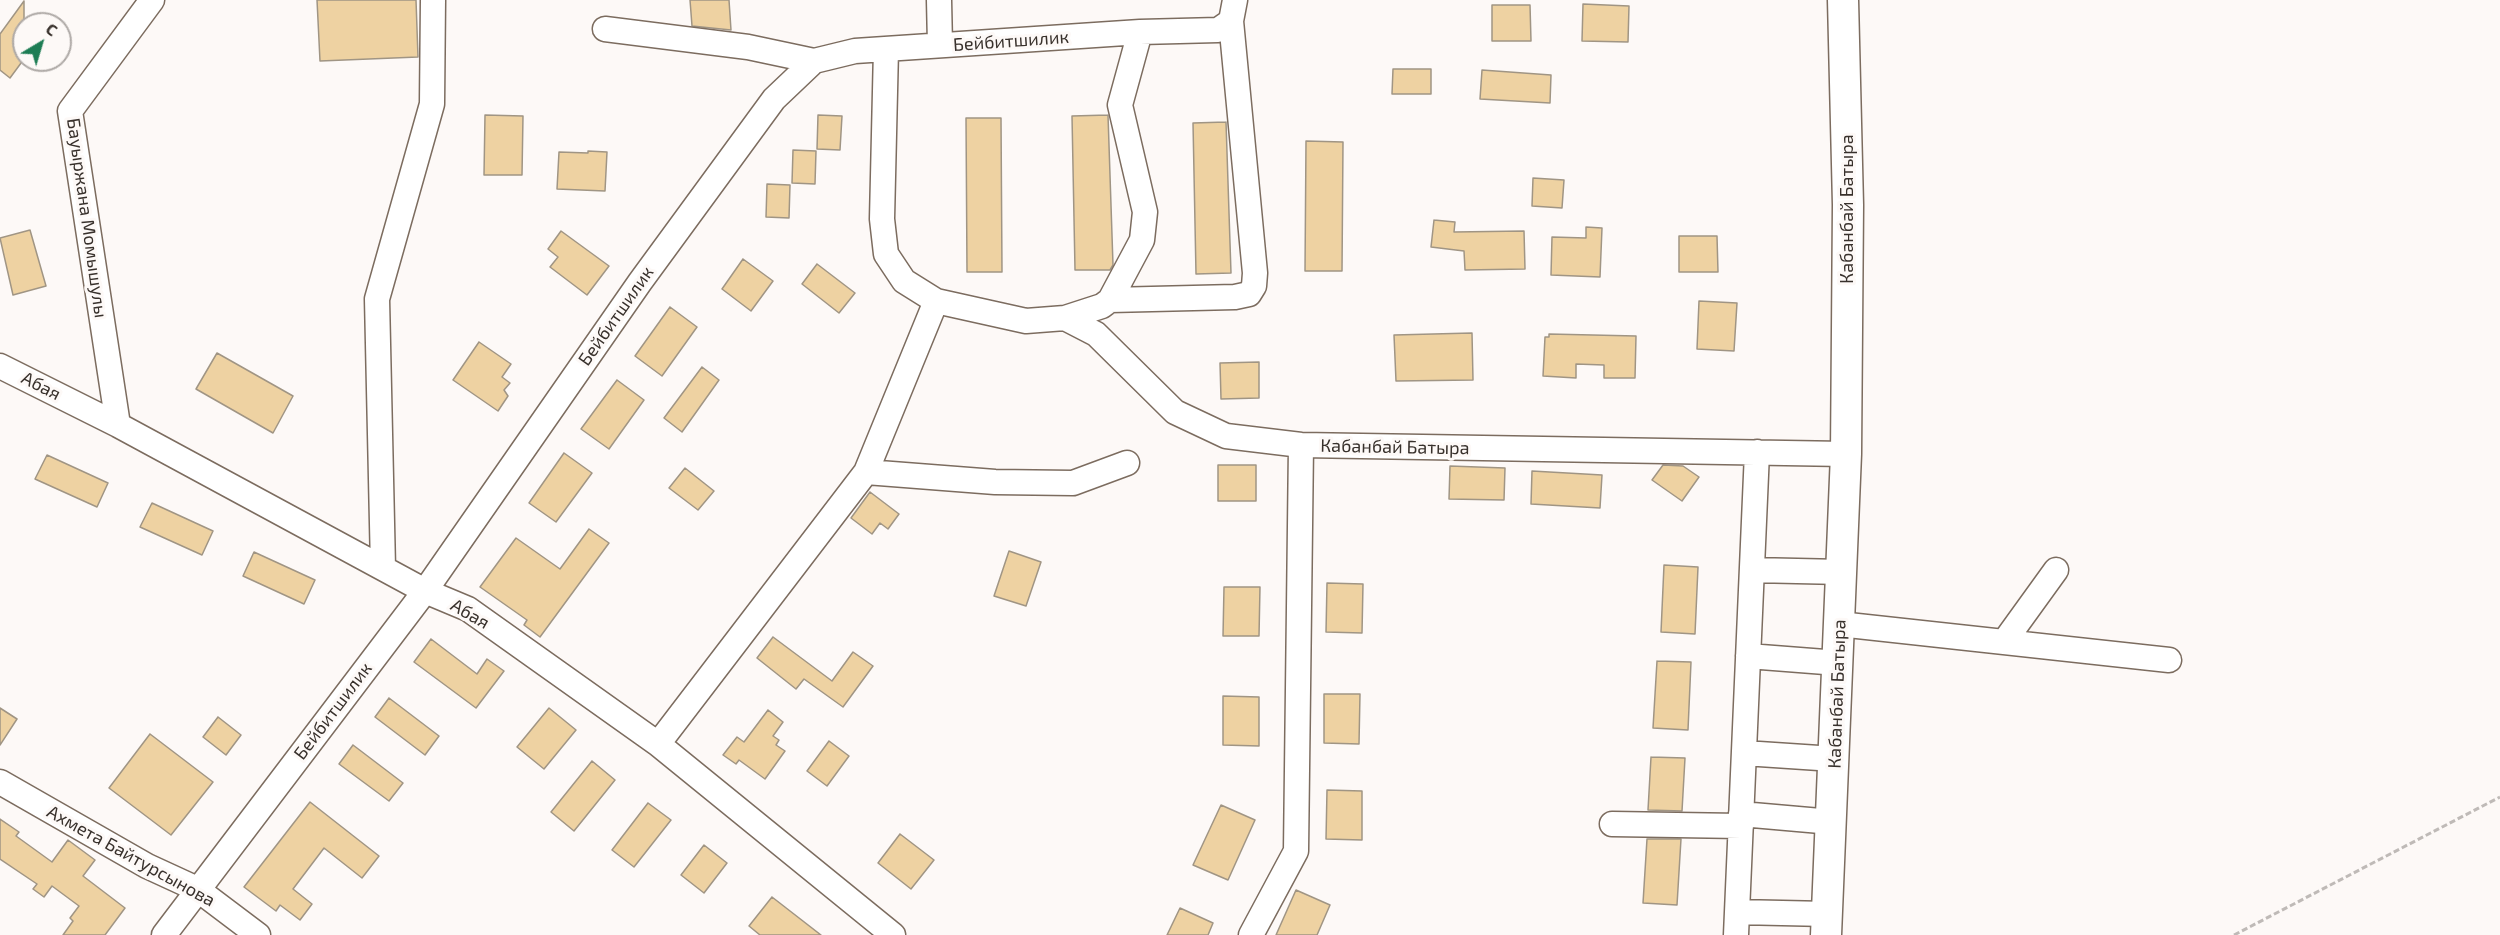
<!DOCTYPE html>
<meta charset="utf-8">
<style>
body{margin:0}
#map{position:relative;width:2500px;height:935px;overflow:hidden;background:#fdf9f7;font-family:"Exo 2",sans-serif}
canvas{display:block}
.north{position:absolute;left:12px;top:12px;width:60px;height:60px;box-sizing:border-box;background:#fdf9f7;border:2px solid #aea9a6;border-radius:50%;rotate:38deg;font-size:16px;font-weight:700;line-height:24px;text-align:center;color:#38312c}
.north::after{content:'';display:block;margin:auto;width:21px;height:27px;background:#1d7d54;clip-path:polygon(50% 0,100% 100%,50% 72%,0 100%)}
</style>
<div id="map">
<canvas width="2500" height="935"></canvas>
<div class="north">С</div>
</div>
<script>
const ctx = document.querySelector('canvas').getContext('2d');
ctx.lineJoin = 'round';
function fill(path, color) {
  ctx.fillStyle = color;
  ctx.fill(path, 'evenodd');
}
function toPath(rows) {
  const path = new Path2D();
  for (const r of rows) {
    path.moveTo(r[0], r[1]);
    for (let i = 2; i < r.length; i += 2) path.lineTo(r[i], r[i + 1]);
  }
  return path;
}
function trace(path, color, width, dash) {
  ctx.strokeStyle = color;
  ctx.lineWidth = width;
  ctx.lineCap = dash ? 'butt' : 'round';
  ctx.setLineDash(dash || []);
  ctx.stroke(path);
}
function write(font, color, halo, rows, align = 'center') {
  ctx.font = font + ' "Exo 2",sans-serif';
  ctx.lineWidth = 6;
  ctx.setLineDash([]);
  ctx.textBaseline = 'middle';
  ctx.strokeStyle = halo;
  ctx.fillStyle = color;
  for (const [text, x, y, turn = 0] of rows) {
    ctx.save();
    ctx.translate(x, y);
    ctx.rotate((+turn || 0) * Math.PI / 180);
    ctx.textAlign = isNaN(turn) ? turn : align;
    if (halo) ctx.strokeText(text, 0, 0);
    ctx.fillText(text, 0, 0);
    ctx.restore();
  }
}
const building = toPath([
 [317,0,416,0,418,57,320,61,317,0],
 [690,0,729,0,731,30,692,26,690,0],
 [24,1,24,59,10,78,0,70,0,34,24,1],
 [1583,4,1629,6,1628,42,1582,41,1583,4],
 [1492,5,1530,5,1531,41,1492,41,1492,5],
 [1393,69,1431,69,1431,94,1392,94,1393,69],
 [1482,70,1551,75,1550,103,1480,99,1482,70],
 [485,115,523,116,522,175,484,175,485,115],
 [818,115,842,116,840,150,817,149,818,115],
 [1108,115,1113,265,1110,270,1075,270,1072,116,1108,115],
 [966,118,1001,118,1002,272,967,272,966,118],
 [1226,122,1231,273,1196,274,1193,123,1226,122],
 [1306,141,1343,142,1342,271,1305,271,1306,141],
 [793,150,816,151,815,184,792,183,793,150],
 [588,151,607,152,605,191,557,189,559,152,588,153,588,151],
 [1533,178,1564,180,1562,208,1532,206,1533,178],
 [767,184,790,185,789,218,766,217,767,184],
 [1434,220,1455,222,1454,232,1524,231,1525,269,1465,270,1464,251,1431,247,1434,220],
 [1586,227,1602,228,1600,277,1551,275,1552,237,1586,238,1586,227],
 [30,230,46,286,13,295,0,238,30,230],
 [561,231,609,266,587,295,550,267,558,257,548,249,561,231],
 [1679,236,1717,236,1718,272,1679,272,1679,236],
 [743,259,773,281,751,311,722,289,743,259],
 [817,264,855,293,839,313,802,284,817,264],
 [1699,301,1737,303,1734,351,1697,349,1699,301],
 [670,307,697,327,662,376,635,356,670,307],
 [1472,333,1473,380,1396,381,1394,335,1472,333],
 [1549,334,1636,336,1635,378,1604,378,1604,365,1576,364,1576,378,1543,376,1545,337,1549,337,1549,334],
 [479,342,511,364,502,377,510,383,504,390,508,396,498,411,453,380,479,342],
 [217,353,293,396,273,433,196,389,217,353],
 [1259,362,1259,398,1221,399,1220,363,1259,362],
 [702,367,719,380,682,432,664,418,702,367],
 [617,380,644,400,609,449,581,429,617,380],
 [564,453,592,473,556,522,529,503,564,453],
 [47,455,108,483,97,507,35,479,47,455],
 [1218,465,1256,465,1256,501,1218,501,1218,465],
 [1663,465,1683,466,1699,477,1682,501,1652,480,1663,465],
 [1450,466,1505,468,1504,500,1449,499,1450,466],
 [685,468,714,491,698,510,669,488,685,468],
 [1532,471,1602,475,1600,508,1531,504,1532,471],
 [870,492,899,514,888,529,880,523,872,534,851,518,870,492],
 [152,503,213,531,202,555,140,527,152,503],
 [589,529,609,543,540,637,524,625,527,620,480,587,516,538,560,569,589,529],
 [1009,551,1041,562,1026,606,994,596,1009,551],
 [254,552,315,580,304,604,243,576,254,552],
 [1664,565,1698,567,1695,634,1661,632,1664,565],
 [1327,583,1363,584,1362,633,1326,632,1327,583],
 [1224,587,1260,587,1259,636,1223,636,1224,587],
 [773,637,832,681,853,652,873,666,843,707,804,679,796,689,757,658,773,637],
 [431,639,477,674,487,659,504,671,476,708,414,662,431,639],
 [1657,661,1691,662,1688,730,1653,728,1657,661],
 [1324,694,1360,694,1359,744,1324,743,1324,694],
 [1223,696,1259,697,1259,746,1223,745,1223,696],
 [389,698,439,736,425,755,375,717,389,698],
 [0,708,17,719,0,745,0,708],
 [549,708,576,730,544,769,517,747,549,708],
 [768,710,783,722,773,736,779,740,776,745,785,751,765,779,739,760,736,764,723,755,737,737,744,742,768,710],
 [218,717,241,735,226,755,203,737,218,717],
 [150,734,213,782,171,835,109,788,150,734],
 [829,741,849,756,827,786,807,771,829,741],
 [353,745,403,783,389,801,339,764,353,745],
 [1651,757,1685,758,1682,811,1648,810,1651,757],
 [592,761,615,780,574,831,551,812,592,761],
 [1327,790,1362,791,1362,840,1326,839,1327,790],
 [310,802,379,856,362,878,324,848,293,889,312,904,300,920,280,905,276,911,244,887,310,802],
 [648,803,671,820,634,867,612,850,648,803],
 [1221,805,1255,820,1228,880,1193,865,1221,805],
 [0,819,19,832,16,836,52,862,68,840,95,860,83,876,125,908,105,935,63,935,73,921,70,918,79,906,52,886,44,897,33,889,37,884,0,859,0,819],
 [900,834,934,860,911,889,878,863,900,834],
 [1647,839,1681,839,1677,905,1643,903,1647,839],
 [704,845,727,863,704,893,681,875,704,845],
 [1296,890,1330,905,1317,935,1276,935,1296,890],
 [772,897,821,935,760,935,749,926,772,897],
 [1180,908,1213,923,1208,935,1167,935,1180,908]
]);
const path = toPath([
 [2234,935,2500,797]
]);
const minor = toPath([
 [939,0,940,45],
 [605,29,748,47,814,61],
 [886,49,882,219,886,254,904,281,936,301,1026,321,1065,318,1102,306,1110,300,1142,240,1145,212,1120,105,1140,32],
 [1110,300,1235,297,1249,294,1254,286,1255,273,1231,21],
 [1065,318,1096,334,1175,412,1226,436,1301,445,1846,454],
 [0,366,118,425,425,591,468,609,658,744,893,935],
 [118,425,70,111,152,0],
 [866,472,936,301],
 [383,568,377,299,432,104,433,0],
 [1752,570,1842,572],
 [1839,624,2169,660],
 [2004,642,2056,570],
 [1748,656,1838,663],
 [658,744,866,472,995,482,1073,483,1127,463],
 [1744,753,1834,759],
 [0,782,147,866,197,889,258,935],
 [1741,814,1832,822],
 [1612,824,1741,826],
 [1737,912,1827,914],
 [164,935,425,591,640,282,774,99,814,61,855,51,1140,32,1218,30,1231,21,1235,0],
 [1251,935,1296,851,1301,445],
 [1736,935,1757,452]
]);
const major = toPath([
 [1826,935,1846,454,1848,205,1843,0]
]);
const streetNames = [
 ["Бейбитшилик",1011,41,-4],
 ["Кабанбай Батыра",1847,209,-90],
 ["Бауыржана Момышулы",87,218,82],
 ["Бейбитшилик",616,316,-55],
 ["Абая",41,386,27],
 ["Кабанбай Батыра",1395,447,1],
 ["Абая",470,614,30],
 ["Кабанбай Батыра",1837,694,-88],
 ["Бейбитшилик",333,711,-53],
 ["Ахмета Байтурсынова",131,856,29]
];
fill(building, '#eed2a2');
trace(building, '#a09584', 1.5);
trace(minor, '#7c6c5f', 27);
trace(major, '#7c6c5f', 33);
trace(path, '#bfbab7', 3, [6, 3]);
trace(minor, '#fff', 24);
trace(major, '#fff', 30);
write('18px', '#38312c', '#fdf9f7', streetNames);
</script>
